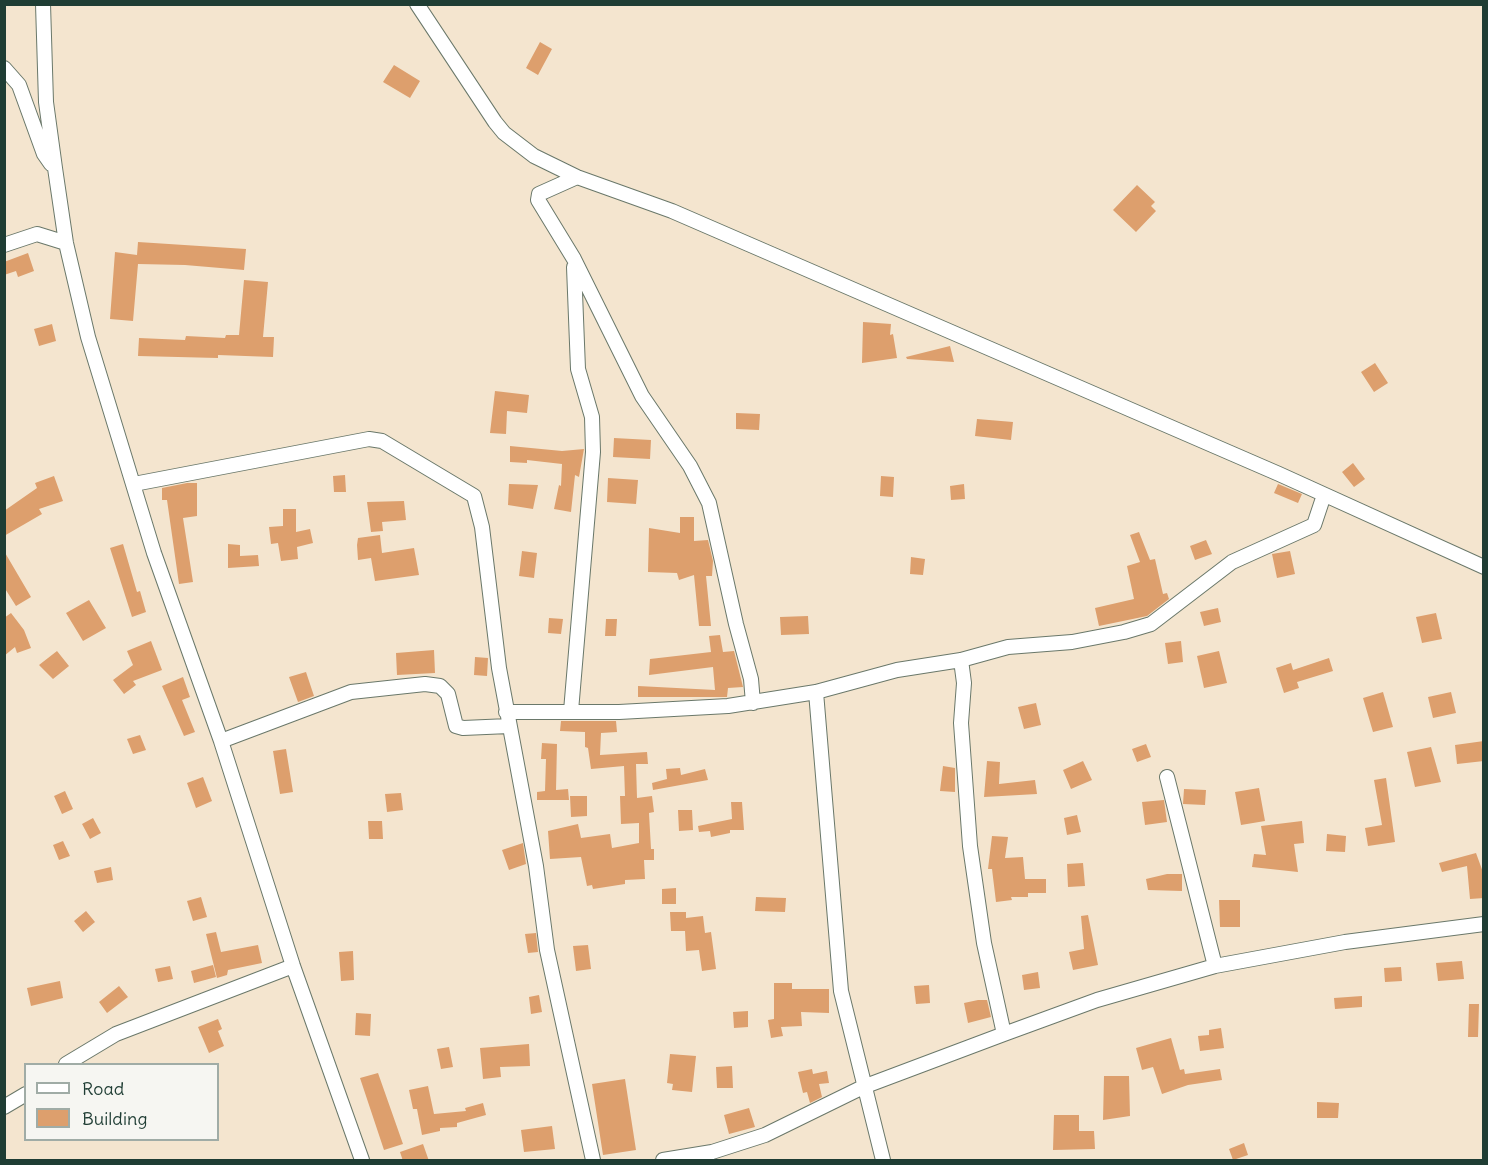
<!DOCTYPE html>
<style>
body{margin:0}
#map{position:relative;width:1488px;height:1165px;overflow:hidden;background:#f4e5cf;font-family:Delius,sans-serif}
canvas{display:block}
.frame{position:absolute;inset:0;border:6px solid #1f3d34;pointer-events:none}
.legend{position:absolute;left:24px;top:1063px;width:195px;height:78px;box-sizing:border-box;background:#f6f6f2;border:2px solid #a0aca6;margin:0;padding:8px 10px;list-style:none;font-size:18px;color:#1f3d34}
.legend li{display:flex;align-items:center;gap:12px;height:30px}
.legend b{width:30px;border:2px solid #a0aca6}
</style>
<div id="map">
<canvas width="1488" height="1165"></canvas>
<div class="frame"></div>
<ul class="legend">
<li><b style="height:8px;background:#fff"></b>Road</li>
<li><b style="height:16px;background:#dd9f6d"></b>Building</li>
</ul>
</div>
<script>
const ctx = document.querySelector('canvas').getContext('2d');
ctx.lineJoin = 'round';
function fill(path, color) {
  ctx.fillStyle = color;
  ctx.fill(path, 'evenodd');
}
function toPath(rows) {
  const path = new Path2D();
  for (const r of rows) {
    path.moveTo(r[0], r[1]);
    for (let i = 2; i < r.length; i += 2) path.lineTo(r[i], r[i + 1]);
  }
  return path;
}
function trace(path, color, width, dash) {
  ctx.strokeStyle = color;
  ctx.lineWidth = width;
  ctx.lineCap = dash ? 'butt' : 'round';
  ctx.setLineDash(dash || []);
  ctx.stroke(path);
}
const building = toPath([
 [540,42,552,49,538,75,526,68],
 [394,65,420,81,410,98,383,82],
 [1137,185,1155,202,1151,206,1156,211,1136,232,1113,210],
 [138,242,246,249,244,270,185,265,138,264,133,321,110,319,115,252,137,255],
 [28,253,34,271,18,277,16,271,4,275,4,262],
 [244,280,268,282,263,337,274,337,273,357,218,355,218,358,138,356,139,338,185,340,186,336,225,338,226,335,239,335],
 [863,322,891,324,890,335,893,334,897,358,862,363],
 [52,324,56,341,39,346,34,329],
 [950,346,954,362,907,359,906,357],
 [1375,363,1388,383,1374,392,1361,372],
 [495,391,529,395,527,413,507,411,506,434,490,433],
 [736,413,760,414,759,430,736,429],
 [977,419,1013,422,1011,440,975,436],
 [614,438,651,440,650,459,613,457],
 [510,446,562,451,584,449,579,477,575,475,571,512,554,509,559,485,561,486,562,464,527,460,527,463,510,462],
 [1353,463,1365,479,1354,487,1342,472],
 [345,475,346,492,334,492,333,476],
 [54,476,63,501,39,509,42,514,4,536,4,511,37,488,35,483],
 [881,476,894,477,893,497,880,496],
 [608,478,638,480,636,504,607,502],
 [187,483,197,483,197,516,183,518,193,582,179,584,167,500,162,500,162,488],
 [509,484,538,485,533,509,508,505],
 [964,484,965,499,951,500,950,486],
 [1278,484,1302,494,1298,503,1274,493],
 [404,501,406,520,382,522,383,531,371,532,367,502],
 [283,509,296,509,296,532,310,529,313,543,297,547,298,559,281,561,278,543,271,544,269,527,283,526],
 [680,517,694,517,694,541,708,540,713,561,712,576,706,576,711,626,699,626,694,575,679,580,677,573,648,572,649,528,680,533],
 [1139,532,1150,560,1155,559,1163,594,1167,593,1169,599,1147,616,1099,626,1095,608,1134,599,1127,566,1140,562,1130,535],
 [380,535,382,553,414,548,419,575,375,581,371,558,358,560,357,545,358,538],
 [1206,540,1212,554,1195,560,1190,546],
 [123,544,137,592,140,591,146,612,132,617,110,548],
 [228,544,240,545,240,556,258,555,259,566,228,568],
 [4,551,31,597,16,606,4,587],
 [522,551,537,553,534,578,519,576],
 [1290,551,1295,574,1277,578,1272,554],
 [911,557,925,559,923,575,910,574],
 [89,600,106,628,83,641,66,613],
 [1218,608,1221,622,1204,626,1200,612],
 [11,613,24,630,31,648,17,653,15,647,4,656,4,618],
 [1436,613,1442,639,1422,643,1416,617],
 [808,616,809,634,781,635,780,617],
 [549,618,563,619,561,634,548,633],
 [606,619,617,619,616,636,605,636],
 [720,635,723,652,734,651,743,687,728,688,727,697,638,697,638,686,715,690,713,667,649,675,650,659,711,652,709,636],
 [151,641,162,670,133,681,136,685,124,694,113,680,133,665,127,651],
 [1181,641,1183,662,1168,664,1165,643],
 [434,650,435,673,397,675,396,653],
 [57,651,69,666,53,679,39,665],
 [1219,651,1227,683,1204,688,1197,656],
 [475,657,488,658,487,676,474,675],
 [1329,658,1333,671,1297,682,1299,688,1284,693,1276,668,1291,663,1293,670],
 [306,672,314,696,298,702,289,677],
 [183,677,190,697,182,700,195,732,184,736,162,686],
 [1383,692,1393,727,1373,732,1363,698],
 [1451,692,1456,713,1433,718,1428,697],
 [1036,703,1041,725,1024,729,1018,707],
 [561,721,616,721,617,732,601,733,600,755,647,752,648,764,636,764,637,798,652,796,654,812,649,813,651,849,654,849,654,860,644,860,645,879,625,880,625,884,593,889,592,885,587,886,581,857,550,859,548,831,578,824,581,838,610,834,612,848,639,843,639,823,621,824,620,796,625,796,624,766,591,769,588,748,585,747,585,732,560,731],
 [140,735,146,750,133,754,127,739],
 [1484,741,1484,761,1457,764,1455,745],
 [542,743,557,744,556,790,568,789,569,800,537,800,537,792,545,791,546,759,541,759],
 [1146,744,1151,757,1137,762,1132,749],
 [1431,747,1441,782,1415,787,1407,752],
 [286,749,293,792,280,794,273,751],
 [987,761,1000,762,999,784,1035,780,1037,794,984,797],
 [1083,761,1092,780,1071,789,1063,770],
 [943,766,955,768,955,792,940,791],
 [680,768,681,775,705,769,708,780,653,790,652,783,667,779,666,769],
 [203,777,212,801,196,808,187,783],
 [1386,778,1395,842,1368,846,1365,828,1382,825,1374,780],
 [1259,788,1265,821,1241,825,1235,792],
 [1184,789,1206,790,1205,805,1183,804],
 [65,791,73,809,62,814,54,796],
 [401,793,403,810,387,812,385,794],
 [570,796,587,796,587,816,571,817],
 [1164,800,1167,822,1145,825,1142,802],
 [731,802,742,802,744,830,730,830,730,833,711,837,710,831,699,832,698,826,732,819],
 [678,810,692,810,693,830,679,831],
 [1077,815,1081,832,1067,835,1064,818],
 [93,818,101,833,90,839,82,824],
 [368,821,382,821,383,839,369,839],
 [1302,821,1304,843,1294,844,1298,872,1252,867,1254,854,1266,855,1261,826],
 [1327,834,1346,836,1345,852,1326,851],
 [992,836,1008,837,1005,858,1023,857,1025,879,1046,879,1046,893,1028,893,1028,897,1011,897,1012,900,996,902,992,869,988,869],
 [63,841,70,856,59,860,53,845],
 [523,843,526,864,509,870,502,850],
 [1476,853,1484,875,1484,898,1470,899,1467,866,1442,872,1439,863],
 [1083,863,1085,886,1068,887,1067,864],
 [111,867,113,880,97,883,94,871],
 [1167,874,1182,874,1182,891,1148,890,1146,879],
 [676,888,676,904,662,904,662,889],
 [201,897,207,917,193,921,187,901],
 [756,897,786,898,785,912,755,911],
 [1219,900,1240,900,1240,927,1220,927],
 [86,911,95,922,83,932,74,921],
 [670,912,686,912,686,918,703,916,705,933,711,932,716,969,702,971,699,950,686,951,685,931,671,931],
 [1088,915,1098,965,1073,970,1069,952,1084,949,1081,916],
 [216,932,221,952,258,945,262,963,228,970,227,975,217,978,206,934],
 [536,933,538,952,528,953,525,934],
 [588,945,591,969,576,971,573,946],
 [353,951,354,980,341,981,339,952],
 [1462,961,1464,979,1438,981,1436,963],
 [213,965,216,977,194,983,191,971],
 [170,966,173,979,158,982,155,969],
 [1401,967,1402,981,1385,982,1384,968],
 [1038,972,1040,988,1024,990,1022,975],
 [60,981,63,998,31,1006,27,988],
 [774,983,792,983,792,989,829,989,829,1013,801,1012,802,1026,781,1027,783,1036,771,1038,768,1020,774,1019],
 [929,985,930,1003,916,1004,914,986],
 [119,986,128,997,107,1013,99,1002],
 [539,995,542,1012,531,1014,529,997],
 [1362,996,1362,1007,1335,1009,1334,998],
 [978,1000,987,1000,991,1017,968,1023,964,1003],
 [1469,1004,1479,1004,1478,1037,1468,1037],
 [748,1011,748,1027,734,1028,733,1012],
 [356,1013,371,1014,370,1036,355,1035],
 [218,1019,222,1029,218,1031,224,1046,209,1053,198,1027],
 [1221,1028,1224,1048,1200,1051,1198,1036,1209,1035,1209,1030],
 [1171,1038,1180,1070,1184,1069,1185,1074,1220,1069,1222,1080,1188,1085,1162,1094,1153,1067,1142,1070,1136,1048],
 [529,1044,530,1066,500,1067,501,1077,483,1079,480,1048],
 [449,1047,453,1067,441,1069,437,1049],
 [670,1054,696,1056,692,1092,672,1090,673,1084,667,1083],
 [732,1066,733,1088,717,1088,716,1067],
 [812,1069,813,1074,827,1071,829,1083,819,1084,822,1097,810,1103,807,1092,803,1093,798,1072],
 [378,1073,403,1144,384,1150,360,1078],
 [1104,1076,1129,1076,1130,1116,1103,1120],
 [625,1079,636,1150,603,1155,592,1084],
 [428,1086,434,1114,466,1111,465,1108,483,1103,486,1115,457,1123,457,1127,440,1128,440,1131,422,1135,417,1109,413,1109,409,1090],
 [1317,1102,1339,1103,1338,1118,1317,1118],
 [749,1108,755,1127,729,1134,724,1115],
 [1054,1115,1079,1115,1079,1131,1094,1131,1095,1149,1053,1150],
 [552,1126,555,1149,524,1152,521,1130],
 [1244,1143,1248,1155,1233,1160,1229,1149],
 [423,1144,429,1161,403,1161,400,1152]
]);
const minor = toPath([
 [43,4,46,102,55,168,66,243,88,337,154,553,221,741,293,966,362,1160],
 [417,4,495,122,504,133,534,156,577,177,672,211,1279,474,1484,567],
 [4,68,19,85,44,154,51,164],
 [577,177,539,194,538,200,574,259,642,396,690,466,709,503,736,624,751,679,753,703],
 [4,245,37,234,66,243],
 [134,484,369,439,382,441,474,496,482,527,499,668,536,866,547,950,593,1160],
 [961,660,964,683,961,723,970,846,984,943,1004,1034],
 [816,692,841,991,883,1160],
 [571,711,593,452,592,417,578,369,574,267],
 [506,712,619,712,728,706,816,692,897,670,961,660,1008,647,1072,642,1124,632,1151,624,1232,562,1314,525,1324,495],
 [221,741,351,692,425,684,440,686,448,694,456,726,463,728,509,726],
 [1167,777,1215,966],
 [66,1064,116,1034,293,966],
 [4,1107,26,1094],
 [663,1160,712,1152,765,1135,863,1087,1004,1034,1097,1000,1215,966,1345,942,1484,924]
]);
fill(building, '#dd9f6d');
trace(minor, '#6a786a', 16);
trace(minor, '#fff', 14);
</script>
